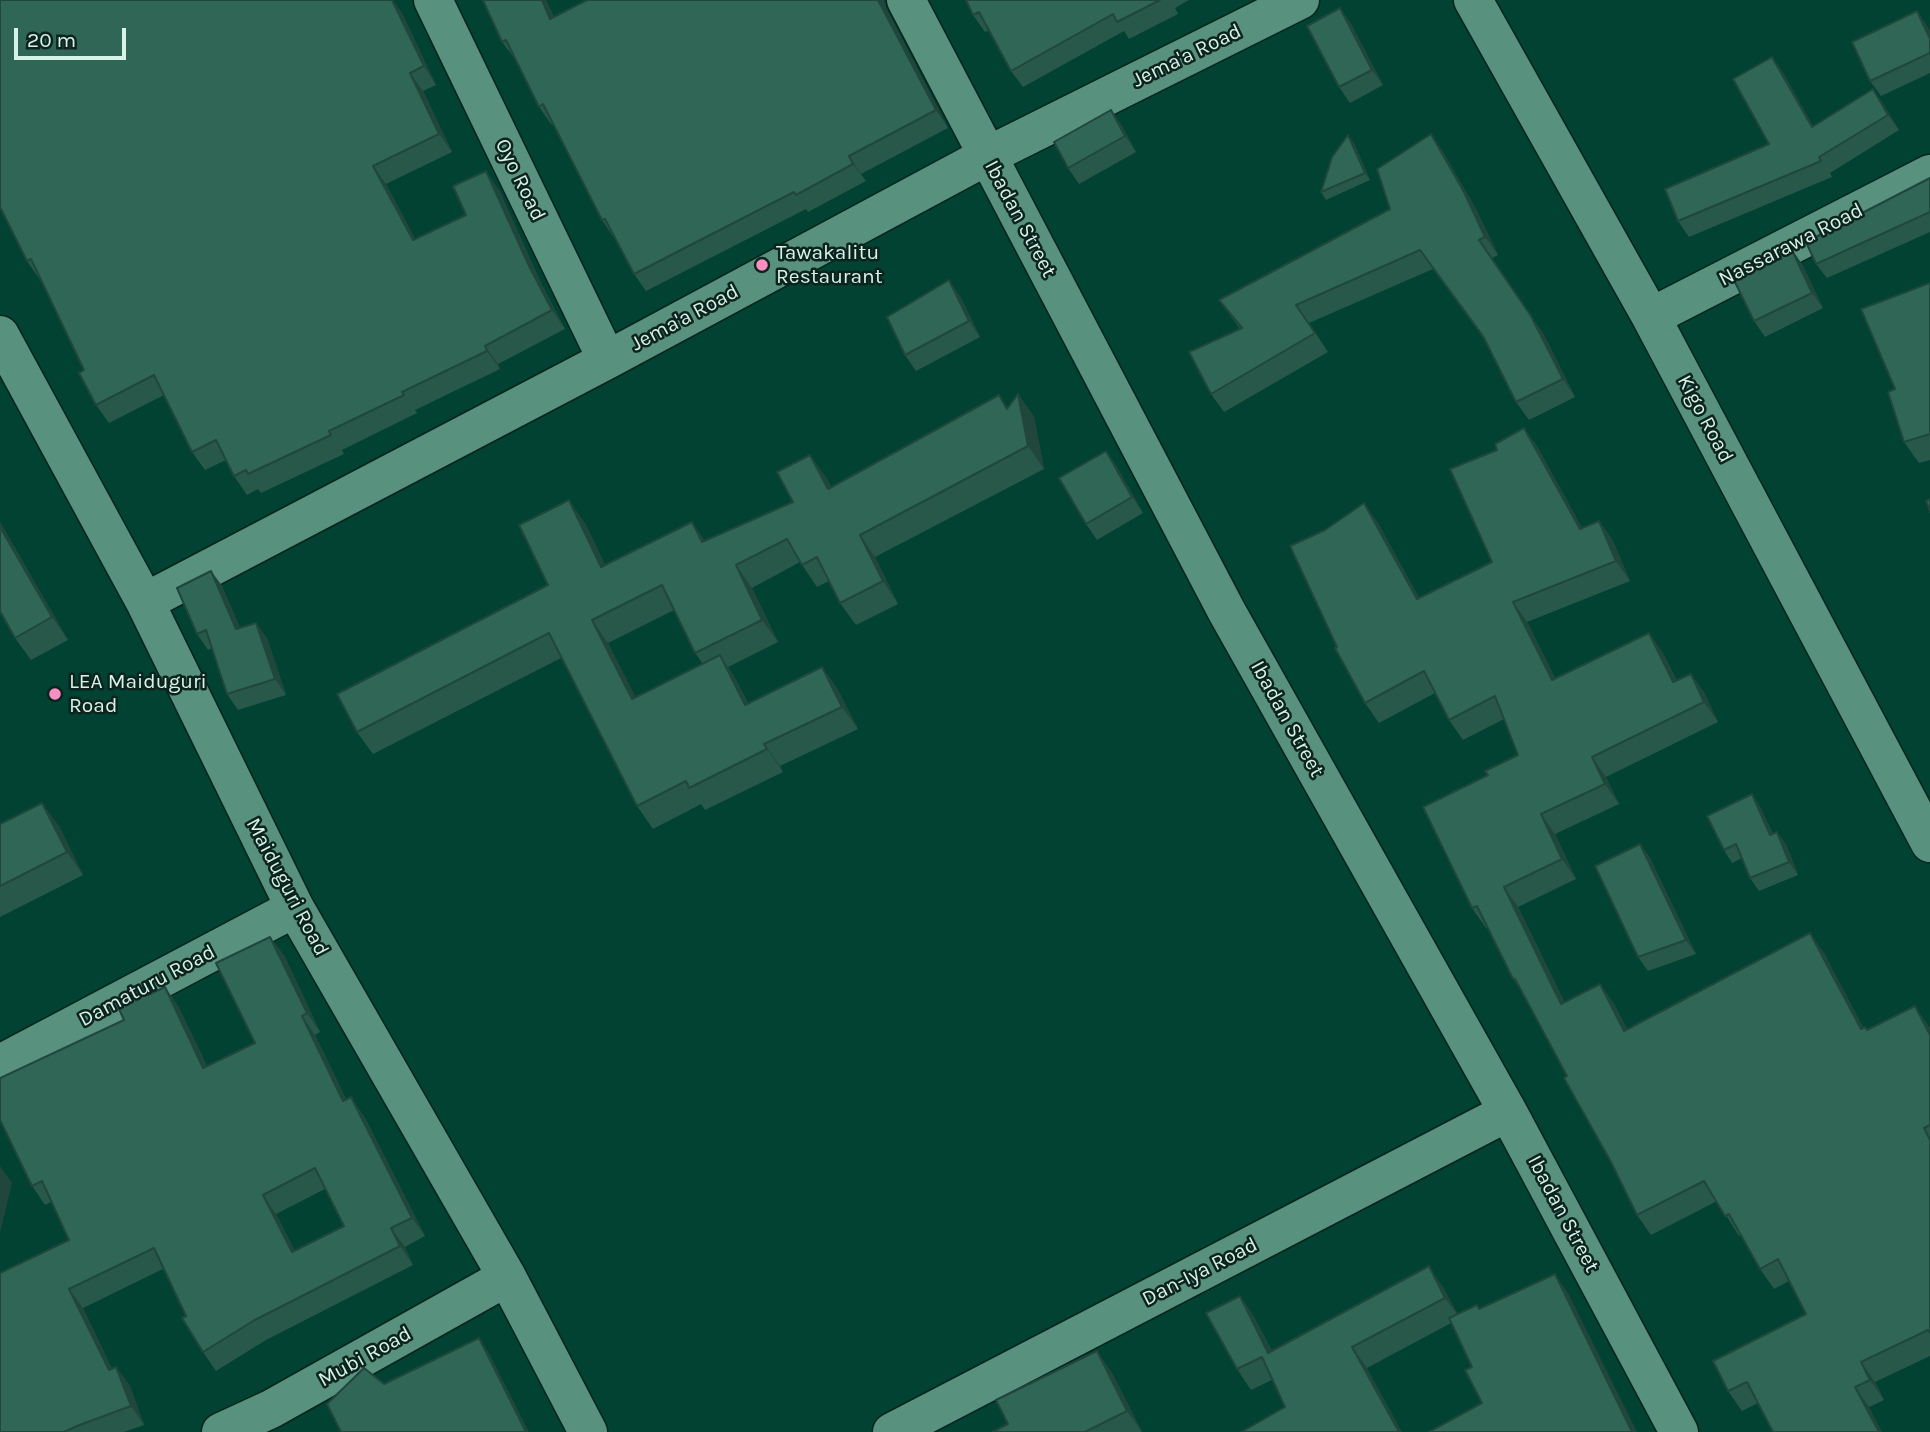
<!DOCTYPE html>
<style>
body{margin:0}
#map{position:relative;width:1930px;height:1432px;overflow:hidden;background:#014233;font-family:Karla,sans-serif}
canvas{display:block}
.scale{position:absolute;left:14px;top:28px;width:112px;height:32px;box-sizing:border-box;border:4px solid #d6f3e8;border-top:0;padding-left:9px;font-size:21px;line-height:24px;white-space:nowrap;color:#d6f3e8;-webkit-text-stroke:5px #0c241d;paint-order:stroke}
</style>
<div id="map">
<canvas width="1930" height="1432"></canvas>
<div class="scale">20 m</div>
</div>
<script>
const ctx = document.querySelector('canvas').getContext('2d');
ctx.lineJoin = 'round';
function toPath(rows) {
  const path = new Path2D();
  for (const r of rows) {
    path.moveTo(r[0], r[1]);
    for (let i = 2; i < r.length; i += 2) path.lineTo(r[i], r[i + 1]);
  }
  return path;
}
function trace(path, color, width, dash) {
  ctx.strokeStyle = color;
  ctx.lineWidth = width;
  ctx.lineCap = dash ? 'butt' : 'round';
  ctx.setLineDash(dash || []);
  ctx.stroke(path);
}
function fill(path, color) {
  ctx.fillStyle = color;
  ctx.fill(path, 'evenodd');
}
function write(font, color, halo, rows, align = 'center') {
  ctx.font = font + ' Karla,sans-serif';
  ctx.lineWidth = 5;
  ctx.setLineDash([]);
  ctx.textBaseline = 'middle';
  ctx.strokeStyle = halo;
  ctx.fillStyle = color;
  for (const [text, x, y, turn = 0] of rows) {
    ctx.save();
    ctx.translate(x, y);
    ctx.rotate((+turn || 0) * Math.PI / 180);
    ctx.textAlign = isNaN(turn) ? turn : align;
    if (halo) ctx.strokeText(text, 0, 0);
    ctx.fillText(text, 0, 0);
    ctx.restore();
  }
}
const minor = toPath([
 [433,0,607,360],
 [906,0,1227,612,1508,1112,1679,1432],
 [1473,0,1651,317,1930,843],
 [1651,317,1930,174],
 [0,335,145,602,295,908,507,1277,588,1432],
 [145,602,607,360,987,156,1300,0],
 [0,1064,295,908],
 [221,1432,271,1409,507,1277],
 [892,1432,1508,1112]
]);
const wall = toPath([
 [546,0,554,17,887,10,948,128,861,174,866,181,808,212,806,209,646,291,634,274,615,237,614,238,602,220,553,123,551,124,539,107,515,59,502,42],
 [966,0,1189,0,1175,8,1178,14,1129,39,1124,31,1023,87,1011,71,989,30,985,32,973,15],
 [1340,8,1351,24,1383,85,1350,103,1339,87],
 [1917,11,1930,31,1930,73,1881,96,1870,81],
 [402,13,436,85,423,91,452,152,386,184,415,239,466,215,499,190,542,285,565,329,498,364,500,369,415,410,417,413,342,450,344,454,261,493,258,489,247,495,234,476,226,460,205,470,192,452,164,395,109,423,96,405,84,370,41,279,40,280,27,261],
 [1772,57,1783,73,1813,126,1873,89,1899,130,1830,173,1832,177,1689,237,1678,221,1769,144],
 [1111,110,1122,126,1136,152,1079,184,1068,168],
 [1431,134,1443,152,1477,211,1498,255,1492,258,1544,335,1575,397,1529,420,1516,402,1484,339,1433,269,1309,323,1328,352,1224,412,1211,394,1240,329,1219,300,1390,209],
 [1354,143,1370,180,1326,200,1321,192],
 [1930,178,1930,232,1827,278,1816,264],
 [1802,264,1823,308,1765,337,1754,321],
 [1930,283,1930,460,1919,463,1904,442,1895,389],
 [960,296,980,337,916,371,905,355],
 [1018,394,1034,417,1044,469,875,557,898,604,856,625,840,603,829,581,817,587,800,562,752,588,778,642,728,667,735,678,748,703,822,667,838,690,858,729,780,766,783,772,705,810,701,804,653,829,637,806,561,658,373,754,357,732,548,585,585,523,605,565,705,541,793,502,826,477,831,487,1008,408],
 [674,610,695,653,703,664,635,697,608,643],
 [1524,428,1538,448,1582,528,1599,521,1613,541,1630,581,1527,622,1555,678,1663,653,1677,681,1691,674,1705,694,1718,722,1606,777,1619,804,1555,834,1576,879,1518,907,1565,1003,1600,984,1614,1004,1627,1029,1824,953,1863,1028,1868,1030,1929,1026,1930,1028,1930,1356,1875,1382,1884,1400,1869,1407,1758,1403,1742,1411,1728,1391,1806,1314,1789,1281,1774,1289,1760,1269,1741,1235,1739,1236,1717,1201,1651,1235,1637,1215,1567,1076,1522,992,1513,979,1488,927,1486,928,1472,908,1488,775,1518,755,1504,719,1463,740,1449,720,1435,693,1379,723,1365,703,1337,647,1325,530,1378,523,1419,598,1492,562,1497,450],
 [1106,451,1117,467,1143,513,1097,540,1086,524],
 [0,522,68,640,31,660,15,638,0,611],
 [211,571,222,586,240,628,267,638,286,695,238,710,227,694,212,648,208,650,197,634],
 [1752,794,1760,807,1773,834,1786,844,1798,875,1759,891,1750,878,1742,858,1732,863,1724,850],
 [0,824,59,826,83,875,0,917],
 [1640,844,1650,858,1696,954,1648,971,1638,957],
 [284,955,320,1032,315,1035,346,1099,364,1116,425,1236,405,1247,413,1265,266,1340,216,1371,203,1352,163,1269,83,1308,112,1369,116,1367,130,1386,144,1425,124,1432,0,1432,69,1240,51,1202,45,1205,32,1186,124,1020,123,1007,144,987,149,994,165,987,178,1006,207,1066,255,1043],
 [325,1189,344,1226,295,1251,276,1214],
 [1443,1287,1457,1314,1480,1308,1569,1295,1482,1403,1472,1367,1451,1323,1367,1368,1285,1407,1272,1380,1251,1390,1237,1369,1240,1296,1254,1317,1272,1351],
 [1112,1373,1142,1432,992,1432,1008,1424]
]);
const shadedWall = toPath([
 [392,0,393,0,402,13,436,85,424,66],
 [542,0,546,0,562,36,550,19],
 [878,0,884,0,887,10,948,128,936,110],
 [1340,8,1351,24,1383,85,1372,70],
 [1917,11,1930,31,1930,39],
 [1772,57,1783,73,1823,143,1812,127],
 [410,73,423,91,452,152,439,134],
 [1873,89,1884,105,1899,130,1888,115],
 [1111,110,1122,126,1136,152,1125,136],
 [1431,134,1443,152,1477,211,1498,255,1485,237],
 [1348,135,1354,143,1370,180,1365,173],
 [849,156,861,174,866,181,853,164],
 [373,166,386,184,426,259,413,240],
 [486,171,499,190,542,285,565,329,552,310,529,266],
 [1479,240,1544,335,1575,397,1563,379],
 [1791,248,1802,264,1823,308,1812,293],
 [949,280,960,296,980,337,969,321],
 [485,346,498,364,500,369,487,351],
 [1018,394,1034,417,1044,469,1028,446],
 [1524,428,1538,448,1594,549,1580,529],
 [1106,451,1117,467,1143,513,1132,497],
 [810,455,826,477,844,511,828,489],
 [569,500,585,523,616,589,601,567],
 [1364,503,1378,523,1431,619,1417,599],
 [1599,521,1613,541,1630,581,1616,561],
 [0,522,68,640,52,617,0,527],
 [692,522,707,544,702,542],
 [860,535,875,557,898,604,883,581],
 [736,565,752,588,778,642,762,620],
 [211,571,222,586,247,645,236,629],
 [1513,602,1527,622,1566,700,1552,680],
 [592,620,608,643,648,721,632,699],
 [256,623,267,638,286,695,275,679],
 [1649,633,1663,653,1687,702,1673,682],
 [720,655,735,678,760,727,745,705],
 [822,667,838,690,858,729,842,707],
 [1691,674,1705,694,1718,722,1704,702],
 [764,744,780,766,783,772,767,749],
 [1592,757,1606,777,1619,804,1605,784],
 [1752,794,1760,807,1779,847,1770,835],
 [42,803,59,826,83,875,67,852],
 [1541,814,1555,834,1576,879,1562,859],
 [1777,832,1786,844,1798,875,1789,862],
 [1640,844,1650,858,1696,954,1686,940],
 [1504,887,1518,907,1575,1024,1561,1004],
 [1810,933,1824,953,1875,1049,1861,1029],
 [270,937,284,955,320,1032,307,1013],
 [1600,984,1614,1004,1638,1051,1624,1031],
 [165,987,178,1006,217,1087,203,1068],
 [1915,1006,1930,1028,1930,1035],
 [302,1016,315,1035,356,1120,343,1101],
 [351,1097,364,1116,425,1236,412,1218],
 [0,1166,12,1183,0,1233],
 [263,1195,276,1214,305,1271,292,1252],
 [391,1228,405,1247,413,1265,400,1246],
 [1429,1266,1443,1287,1460,1318,1445,1298],
 [1555,1274,1569,1295,1637,1432,1632,1432],
 [69,1289,83,1308,122,1389,109,1370],
 [1240,1296,1254,1317,1283,1374,1268,1353],
 [479,1338,490,1355,529,1432,526,1432],
 [1352,1347,1367,1368,1402,1432,1399,1432],
 [1097,1351,1112,1373,1142,1432,1127,1411],
 [1861,1362,1875,1382,1884,1400,1870,1380],
 [116,1367,130,1386,144,1425,131,1406],
 [1855,1387,1869,1407,1882,1432,1879,1432]
]);
const building = toPath([
 [0,0,392,0,424,66,410,73,439,134,373,166,413,240,466,215,453,186,486,171,529,266,552,310,485,346,487,351,402,392,404,395,329,431,331,435,248,474,246,470,234,476,216,440,192,452,154,375,96,405,79,373,84,370,31,259,27,261,0,207,0,0],
 [483,0,542,0,550,19,587,0,878,0,936,110,849,156,853,164,796,195,794,192,634,274,605,219,602,220,543,104,539,107,506,40,502,42,483,0],
 [966,0,1160,0,1117,22,1113,14,1011,71,979,12,973,15,966,0],
 [1340,8,1372,70,1339,87,1307,26,1340,8],
 [1917,11,1930,39,1930,53,1870,81,1852,42,1917,11],
 [1772,57,1812,127,1873,89,1888,115,1819,157,1821,161,1678,221,1665,189,1769,144,1733,79,1772,57],
 [1111,110,1125,136,1068,168,1054,142,1111,110],
 [1431,134,1464,192,1485,237,1479,240,1531,316,1563,379,1516,402,1483,336,1420,250,1296,305,1315,333,1211,394,1189,352,1242,328,1219,300,1390,209,1377,169,1431,134],
 [1348,135,1365,173,1321,192,1332,157,1348,135],
 [1930,178,1930,212,1816,264,1806,242,1930,178],
 [1791,248,1812,293,1754,321,1733,278,1791,248],
 [949,280,969,321,905,355,887,317,949,280],
 [1930,283,1930,434,1904,442,1888,392,1895,389,1861,309,1930,283],
 [1018,394,1028,446,860,535,883,581,840,603,817,557,802,565,787,539,736,565,762,620,695,653,662,585,592,620,632,699,720,655,745,705,822,667,842,707,764,744,767,749,689,788,686,781,637,806,549,633,357,732,337,694,548,585,519,525,569,500,601,567,692,522,702,542,793,502,777,472,810,455,828,489,999,395,1007,409,1018,394],
 [1524,428,1580,529,1599,521,1616,561,1513,602,1552,680,1649,633,1673,682,1691,674,1704,702,1592,757,1605,784,1541,814,1562,859,1504,887,1561,1004,1600,984,1624,1031,1810,933,1861,1029,1865,1027,1867,1030,1915,1006,1930,1035,1930,1125,1924,1128,1930,1140,1930,1333,1928,1330,1861,1362,1870,1380,1855,1387,1879,1432,1773,1432,1747,1382,1728,1391,1713,1361,1806,1314,1778,1259,1760,1269,1729,1214,1725,1216,1704,1181,1637,1215,1611,1162,1564,1078,1567,1076,1515,979,1513,979,1477,906,1472,908,1423,807,1488,775,1485,771,1518,755,1495,696,1449,720,1424,671,1365,703,1335,648,1337,647,1290,546,1325,530,1364,503,1417,599,1492,562,1450,469,1497,450,1495,444,1524,428],
 [1106,451,1132,497,1086,524,1059,478,1106,451],
 [1930,499,1930,512,1926,501,1930,499],
 [0,527,52,617,15,638,0,611,0,527],
 [211,571,236,629,256,623,275,679,227,694,206,630,197,634,177,588,211,571],
 [1752,794,1770,835,1777,832,1789,862,1750,878,1736,844,1724,850,1707,816,1752,794],
 [42,803,67,852,0,886,0,824,42,803],
 [1640,844,1686,940,1638,957,1595,866,1640,844],
 [270,937,307,1013,302,1016,343,1101,351,1097,412,1218,391,1228,400,1246,253,1321,203,1352,182,1318,186,1316,154,1248,69,1289,109,1370,116,1367,131,1406,77,1426,64,1432,0,1432,0,1273,69,1240,42,1181,32,1186,0,1120,0,1078,124,1020,119,1009,123,1007,119,1000,144,987,148,995,165,987,203,1068,255,1043,216,963,270,937],
 [315,1168,344,1226,292,1252,263,1195,315,1168],
 [1429,1266,1445,1298,1352,1347,1399,1432,1241,1432,1285,1407,1262,1357,1237,1369,1206,1313,1240,1296,1268,1353,1429,1266],
 [1555,1274,1632,1432,1429,1432,1482,1403,1465,1370,1472,1367,1449,1318,1477,1305,1479,1309,1555,1274],
 [479,1338,526,1432,341,1432,327,1404,364,1368,384,1384,479,1338],
 [1097,1351,1127,1411,1085,1432,992,1432,1008,1424,996,1400,1097,1351]
]);
const markers = [
 [762,265,7,"#fc8fc2"],
 [55,694,7,"#fc8fc2"]
];
const streetNames = [
 ["Jema'a Road",1187,56,-26],
 ["Oyo Road",520,180,64],
 ["Ibadan Street",1020,219,62],
 ["Nassarawa Road",1791,245,-27],
 ["Jema'a Road",685,318,-28],
 ["Kigo Road",1705,419,62],
 ["Ibadan Street",1287,719,61],
 ["Maiduguri Road",287,887,62],
 ["Damaturu Road",147,986,-28],
 ["Ibadan Street",1563,1214,62],
 ["Dan-Iya Road",1200,1272,-27],
 ["Mubi Road",365,1357,-29]
];
const poiNames = [
 ["Tawakalitu",776,253],
 ["Restaurant",776,277],
 ["LEA Maiduguri",69,682],
 ["Road",69,706]
];
trace(minor, '#07251c', 41);
trace(minor, '#59917f', 38);
fill(wall, '#28584a');
fill(shadedWall, '#21473c');
fill(building, '#2f6656');
trace(building, '#21473c', 2);
for (const [x, y, r, color] of markers) {
  const dot = new Path2D();
  dot.arc(x, y, r, 0, 2 * Math.PI);
  ctx.fillStyle = color;
  ctx.fill(dot);
  trace(dot, '#0c241d', 2.5);
}
write('21px', '#d6f3e8', '#0c241d', streetNames);
write('21px', '#d6f3e8', '#0c241d', poiNames, 'left');
</script>
